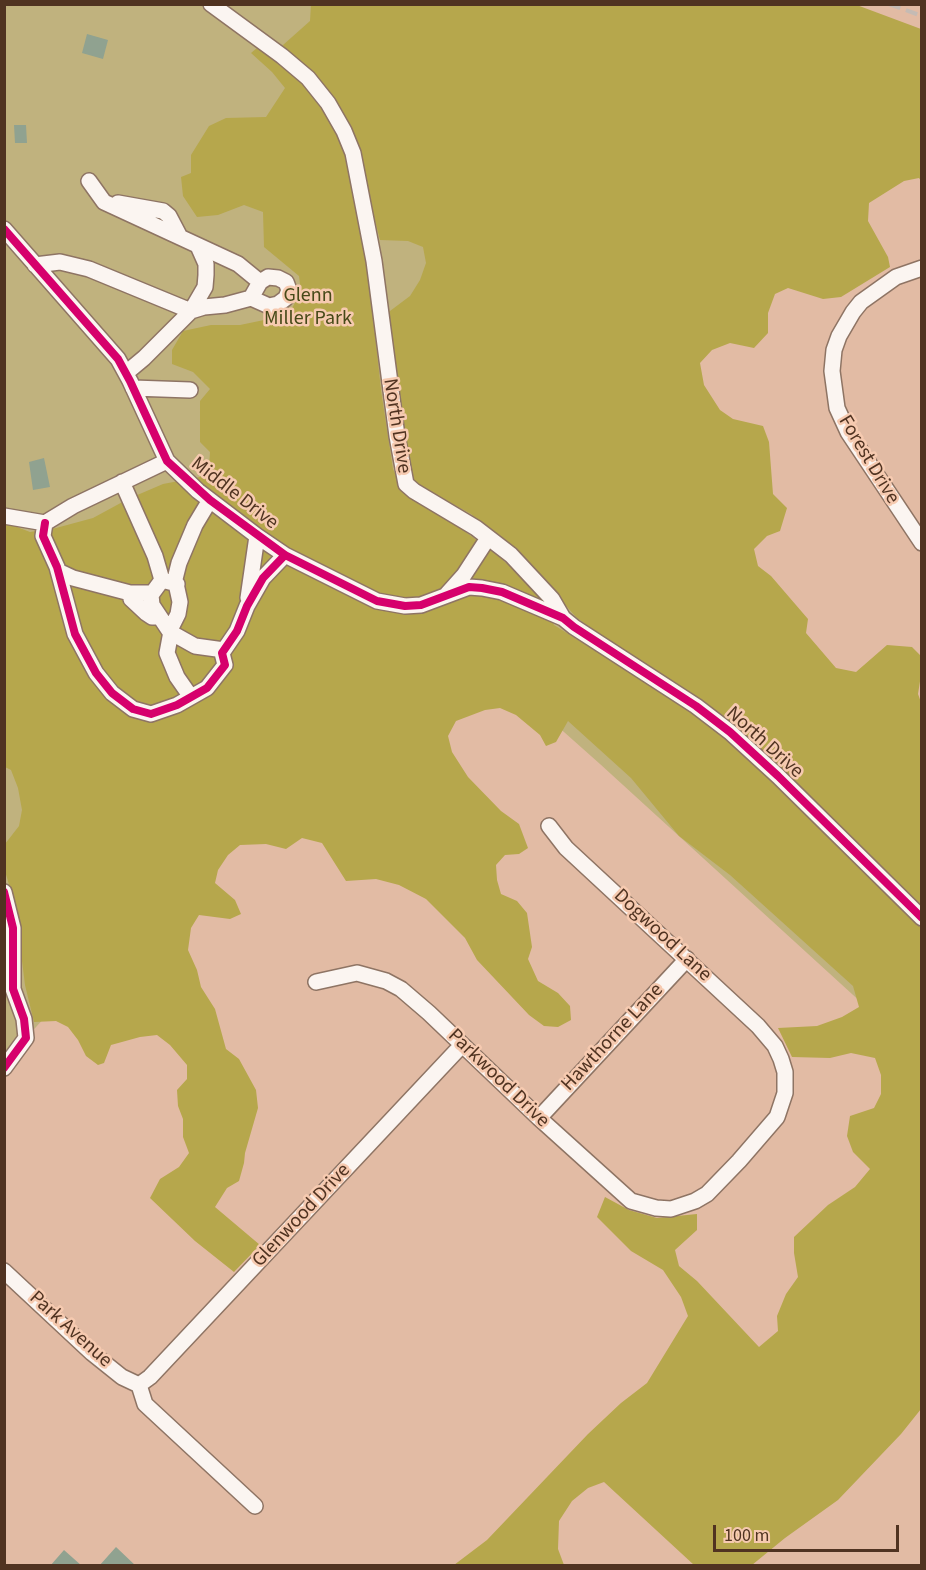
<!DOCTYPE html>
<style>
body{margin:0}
#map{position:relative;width:926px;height:1570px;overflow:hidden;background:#e2bba4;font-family:"Source Sans 3",sans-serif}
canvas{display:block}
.frame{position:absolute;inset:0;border:6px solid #503321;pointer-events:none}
.scale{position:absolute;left:713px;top:1525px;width:186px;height:27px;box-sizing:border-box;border:3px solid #503321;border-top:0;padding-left:8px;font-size:18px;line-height:21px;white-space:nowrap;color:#503321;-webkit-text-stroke:4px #f6cab0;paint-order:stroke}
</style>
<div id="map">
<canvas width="926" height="1570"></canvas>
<div class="frame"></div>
<div class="scale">100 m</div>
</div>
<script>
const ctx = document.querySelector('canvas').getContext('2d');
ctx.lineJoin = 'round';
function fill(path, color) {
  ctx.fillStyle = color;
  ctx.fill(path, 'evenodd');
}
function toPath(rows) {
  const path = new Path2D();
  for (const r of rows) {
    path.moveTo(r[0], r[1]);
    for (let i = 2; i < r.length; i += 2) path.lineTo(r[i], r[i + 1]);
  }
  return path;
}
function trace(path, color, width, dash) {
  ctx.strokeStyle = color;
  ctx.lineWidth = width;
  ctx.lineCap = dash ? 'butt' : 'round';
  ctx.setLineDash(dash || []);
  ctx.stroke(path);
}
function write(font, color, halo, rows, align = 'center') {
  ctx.font = font + ' "Source Sans 3",sans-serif';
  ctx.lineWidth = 5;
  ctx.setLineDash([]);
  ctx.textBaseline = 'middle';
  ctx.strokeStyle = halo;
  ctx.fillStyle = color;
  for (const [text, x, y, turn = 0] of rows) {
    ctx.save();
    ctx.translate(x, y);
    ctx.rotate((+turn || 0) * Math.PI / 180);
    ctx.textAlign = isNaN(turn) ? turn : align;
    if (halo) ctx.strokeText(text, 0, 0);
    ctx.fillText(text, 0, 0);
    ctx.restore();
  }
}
const green = toPath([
 [5,5,775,5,583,439,921,761,921,1057,600,764,421,605,26,1038,5,1068]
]);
const forest = toPath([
 [311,4,854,4,921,29,921,181,919,178,904,181,869,203,868,221,888,257,890,267,841,297,823,299,788,288,775,294,768,313,768,333,754,348,730,343,712,350,700,363,704,385,720,410,733,419,763,426,769,442,773,494,787,508,780,531,767,536,754,549,758,566,771,576,808,619,806,633,836,668,856,672,887,645,912,647,921,656,921,675,918,694,922,705,921,910,778,767,576,617,543,580,508,545,471,514,415,483,408,469,386,314,410,296,420,280,426,263,423,247,408,241,380,240,358,156,285,50,283,45,310,21],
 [257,48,309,87,339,133,351,172,368,269,381,390,393,469,400,484,497,555,522,577,538,594,554,625,709,722,776,785,921,928,921,1409,901,1434,838,1500,785,1538,752,1565,694,1565,604,1482,588,1488,572,1501,559,1521,558,1549,564,1565,454,1565,487,1540,588,1434,621,1403,647,1383,688,1316,681,1297,663,1270,631,1251,597,1217,605,1197,629,1210,657,1218,697,1214,697,1230,675,1250,679,1266,697,1281,759,1347,778,1331,777,1316,786,1294,798,1277,794,1253,794,1237,828,1205,855,1187,870,1169,853,1152,847,1136,850,1116,874,1108,881,1094,881,1075,875,1058,851,1053,830,1058,792,1057,778,1028,817,1026,842,1017,859,1007,853,986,730,875,679,836,631,778,568,721,556,742,546,746,540,735,516,715,500,708,485,710,456,721,448,736,452,752,468,777,501,811,519,824,528,848,519,854,505,855,496,865,497,880,501,894,517,901,527,913,532,947,528,959,538,981,558,993,570,1006,571,1020,558,1027,544,1026,529,1015,477,960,465,938,426,899,399,885,376,879,346,881,322,843,302,838,286,849,266,844,240,845,228,855,218,870,215,883,235,900,241,914,230,919,199,915,191,928,188,950,197,970,201,987,215,1009,226,1049,239,1059,256,1090,258,1108,245,1153,244,1163,239,1181,227,1188,215,1207,260,1245,234,1272,195,1241,150,1198,160,1179,179,1167,189,1153,183,1137,183,1119,178,1106,177,1090,187,1079,187,1065,170,1045,157,1035,140,1037,111,1045,104,1063,98,1065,86,1056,78,1040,68,1027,56,1021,34,1022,25,985,15,905,5,871,5,844,19,826,22,810,18,788,11,770,5,767,4,522,30,532,56,528,93,518,128,499,163,484,200,477,209,467,210,452,200,442,200,401,210,389,193,372,172,364,172,350,183,331,211,325,240,325,264,320,292,308,301,292,299,276,264,247,263,212,244,205,218,215,197,217,183,196,181,177,191,173,191,155,209,126,226,118,266,117,285,88,272,72,251,53]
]);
const building = toPath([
 [87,34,108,40,103,59,82,53],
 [14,125,26,125,27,143,15,143],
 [44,458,50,487,33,490,29,462],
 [116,1547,136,1566,99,1566],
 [64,1550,82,1566,50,1566]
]);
const minor = toPath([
 [211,4,282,56,308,78,328,103,344,131,353,153,374,261,397,436,406,484,414,491,476,528,511,555,552,599,563,618,574,627,696,706,730,732,778,776,922,918],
 [89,181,104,202,238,264,260,282],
 [118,203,163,211,169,216,180,237],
 [4,229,118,359,130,381,167,461,198,491,257,536,285,555,377,601,405,606,421,605,469,587,482,588,502,592,563,618],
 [35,265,60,262,89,269,191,311,205,287,206,275,206,264,198,246],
 [922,268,896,277,861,302,853,312,839,336,834,350,832,371,837,408,848,432,922,543],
 [126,373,144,358,191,311,204,307,225,305,251,298,269,306,278,304,286,298,289,290,286,282,278,278,268,277,260,282,251,298],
 [133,388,190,390],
 [122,482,155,556,162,580,177,584],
 [4,516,45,523,73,506,167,461],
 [45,523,43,536,57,567,75,634,96,673,112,693,133,709,151,714,177,705,207,688,225,665,222,653,237,631,247,606,263,578,285,555],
 [58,571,73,578,130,593,152,593],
 [162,580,151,595,152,605,170,632,195,646,224,650],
 [130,593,131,599,146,613,152,617,160,617],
 [447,594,464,575,488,538],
 [248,598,257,536],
 [191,697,177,677,167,653,172,626,178,614,180,602,175,579,179,563,195,525,210,500],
 [4,892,13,928,13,989,24,1019,26,1038,4,1068],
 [316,982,357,973,386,981,401,989,429,1013,539,1118,631,1201,656,1208,671,1209,695,1201,707,1194,739,1161,777,1117,785,1093,785,1072,781,1059,775,1046,758,1026,566,848,549,826],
 [539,1118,687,959],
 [4,1271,92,1353,122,1377,139,1385],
 [139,1385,150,1377,462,1045],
 [139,1385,145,1404,255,1506]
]);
const rail = toPath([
 [889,4,922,16]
]);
const cycleway = toPath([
 [4,229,118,359,130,381,167,461,210,500,285,555,377,601,405,606,421,605,469,587,482,588,502,592,563,618,574,627,696,706,730,732,778,776,922,918],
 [45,523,43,536,57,567,75,634,96,673,112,693,133,709,151,714,177,705,207,688,225,665,222,653,237,631,247,606,263,578,285,555],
 [4,892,13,928,13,989,24,1019,26,1038,4,1068]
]);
const parkNames = [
 ["Glenn",308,297],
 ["Miller Park",308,320]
];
const streetNames = [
 ["North Drive",396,426,81],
 ["Forest Drive",868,460,59],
 ["Middle Drive",234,494,38],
 ["North Drive",764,743,42],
 ["Dogwood Lane",662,936,43],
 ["Hawthorne Lane",613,1038,-47],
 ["Parkwood Drive",498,1079,44],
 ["Glenwood Drive",302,1216,-47],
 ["Park Avenue",70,1330,42]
];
fill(green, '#c0b27e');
fill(forest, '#b6a74c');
fill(building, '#90a290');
trace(minor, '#8e7464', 18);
trace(minor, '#fbf5f1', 15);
trace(rail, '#c5bbb4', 4, [12, 6]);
trace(cycleway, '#d6006c', 8);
write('20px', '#464918', '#f6cab0', parkNames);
write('20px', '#503321', '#f6cab0', streetNames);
</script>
